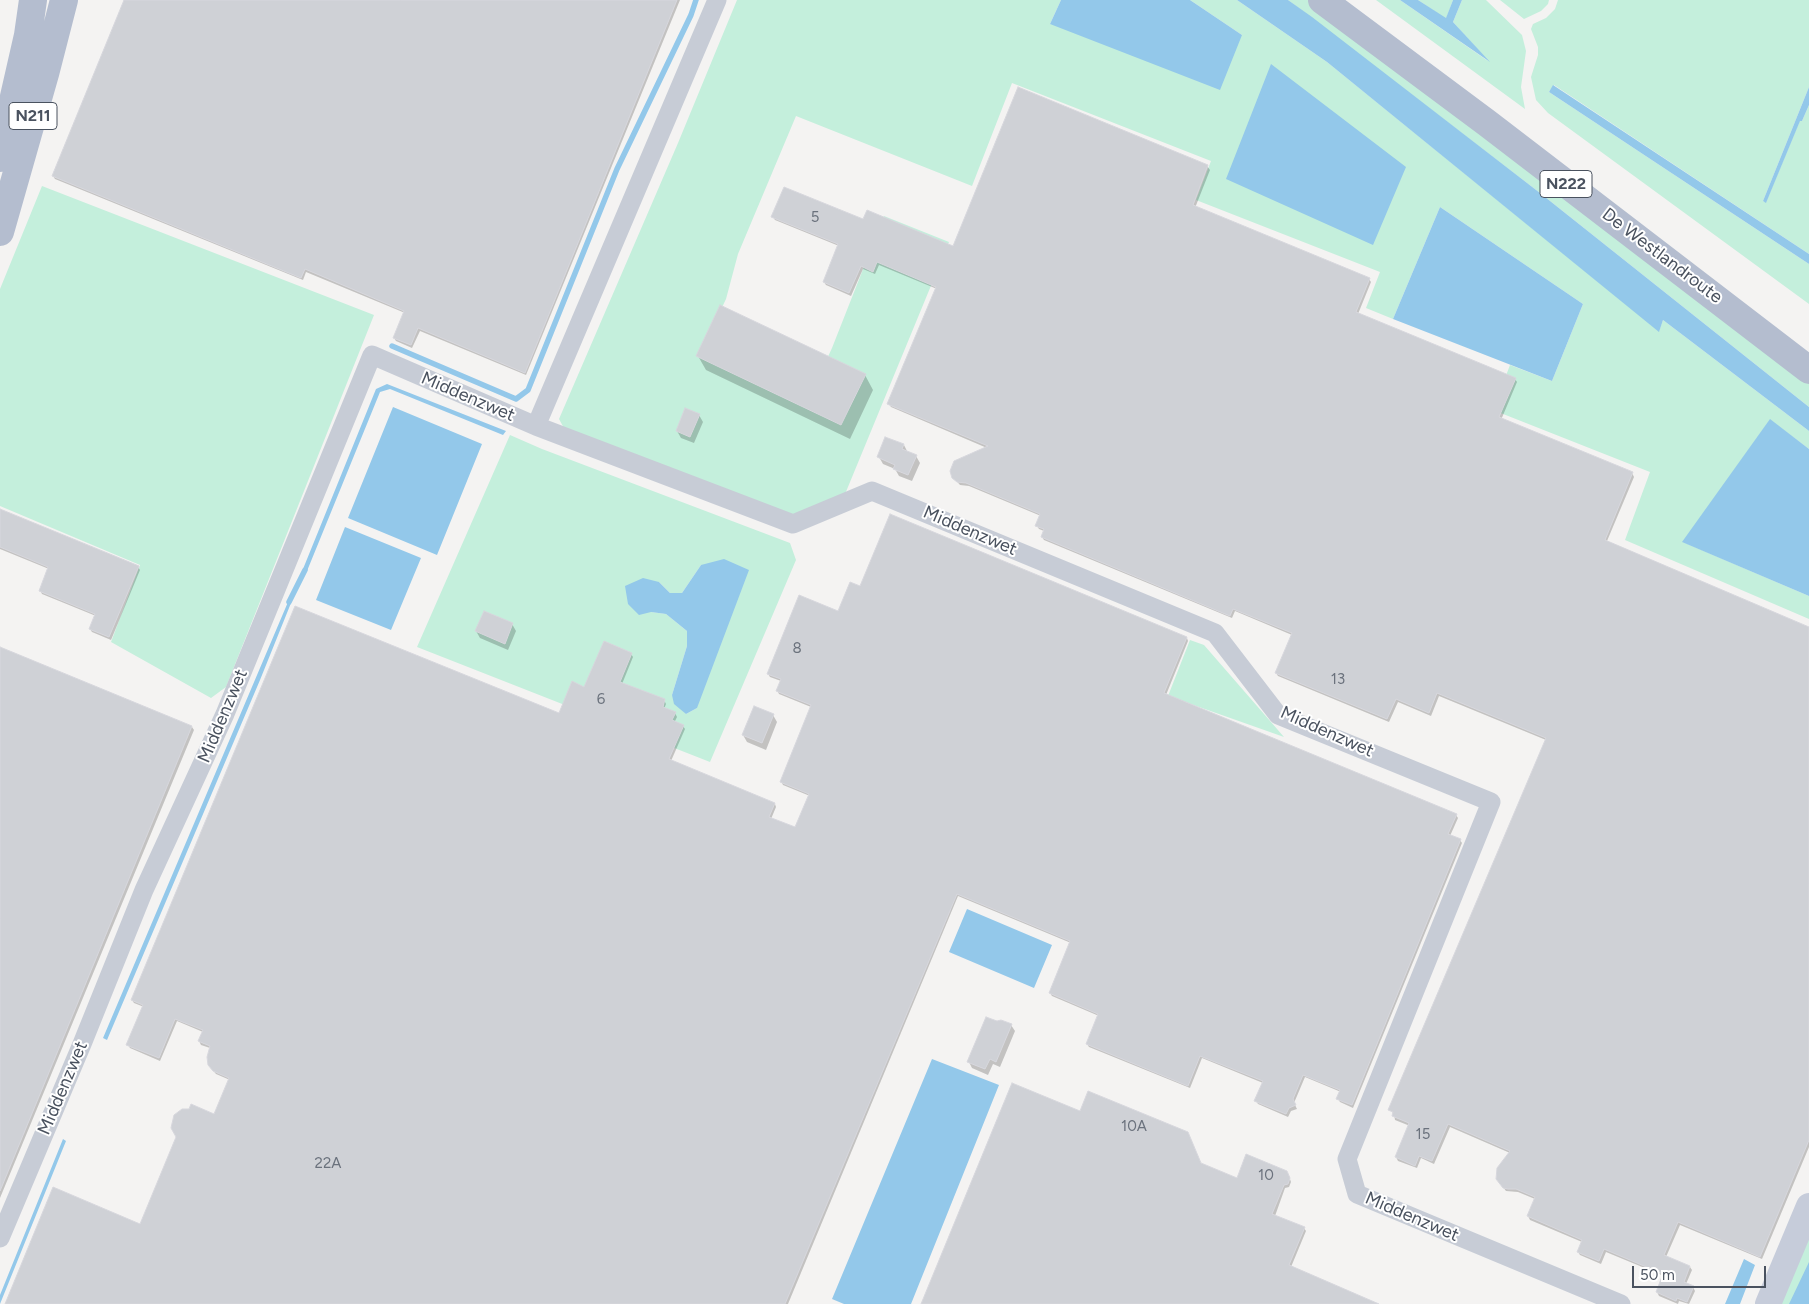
<!DOCTYPE html>
<style>
body{margin:0}
#map{position:relative;width:1809px;height:1304px;overflow:hidden;background:#f4f3f2;font-family:Figtree,sans-serif}
canvas{display:block}
.scale{position:absolute;left:1632px;top:1266px;width:134px;height:22px;box-sizing:border-box;border:2px solid #4a525f;border-top:0;padding-left:6px;font-size:15px;line-height:18px;white-space:nowrap;color:#4a525f;-webkit-text-stroke:4px #fff;paint-order:stroke}
</style>
<div id="map">
<canvas width="1809" height="1304"></canvas>
<div class="scale">50 m</div>
</div>
<script>
const ctx = document.querySelector('canvas').getContext('2d');
ctx.lineJoin = 'round';
function fill(path, color) {
  ctx.fillStyle = color;
  ctx.fill(path, 'evenodd');
}
function toPath(rows) {
  const path = new Path2D();
  for (const r of rows) {
    path.moveTo(r[0], r[1]);
    for (let i = 2; i < r.length; i += 2) path.lineTo(r[i], r[i + 1]);
  }
  return path;
}
function trace(path, color, width, dash) {
  ctx.strokeStyle = color;
  ctx.lineWidth = width;
  ctx.lineCap = dash ? 'butt' : 'round';
  ctx.setLineDash(dash || []);
  ctx.stroke(path);
}
function write(font, color, halo, rows, align = 'center') {
  ctx.font = font + ' Figtree,sans-serif';
  ctx.lineWidth = 4;
  ctx.setLineDash([]);
  ctx.textBaseline = 'middle';
  ctx.strokeStyle = halo;
  ctx.fillStyle = color;
  for (const [text, x, y, turn = 0] of rows) {
    ctx.save();
    ctx.translate(x, y);
    ctx.rotate((+turn || 0) * Math.PI / 180);
    ctx.textAlign = isNaN(turn) ? turn : align;
    if (halo) ctx.strokeText(text, 0, 0);
    ctx.fillText(text, 0, 0);
    ctx.restore();
  }
}
const green = toPath([
 [737,0,1061,0,1050,24,1242,35,1190,0,1237,0,1327,62,1659,331,1663,320,1809,431,1809,449,1770,420,1683,542,1809,596,1809,619,1625,540,1650,472,1493,410,1510,365,1552,381,1583,304,1440,207,1393,319,1366,308,1380,272,1196,200,1211,161,1012,83,972,186,796,116,738,254,726,299,700,354,806,404,832,348,884,216,949,242,843,499,794,520,565,430,559,419,678,143],
 [1288,0,1313,0,1809,379,1809,407,1540,193],
 [1376,0,1400,0,1488,61,1453,22,1462,0,1486,0,1522,35,1526,51,1521,87,1525,109],
 [1418,0,1453,0,1446,19],
 [1500,0,1549,0,1548,4,1541,11,1524,19],
 [1558,0,1809,0,1809,87,1763,201,1766,202,1800,120,1802,121,1809,105,1809,254,1554,85,1549,92,1809,264,1809,304,1548,113,1536,100,1531,77,1538,55,1538,47,1531,29,1533,24,1546,18,1555,9],
 [42,186,374,315,226,687,211,698,111,642,140,565,0,506,0,289],
 [510,435,542,449,790,543,796,560,710,762,417,647],
 [701,565,697,708,686,714,672,695,687,646,687,631,666,614,651,612,659,582,670,593,682,593],
 [1190,640,1204,645,1284,737,1168,696],
 [1809,1229,1809,1304,1778,1304]
]);
const water = toPath([
 [1061,0,1190,0,1242,35,1220,90,1050,24],
 [1237,0,1288,0,1312,17,1540,193,1809,407,1809,431,1663,320,1659,332,1327,62],
 [1400,0,1418,0,1446,18,1453,0,1462,0,1453,22,1490,62],
 [1271,64,1406,167,1373,245,1226,179],
 [1553,85,1809,254,1809,264,1549,92],
 [1809,87,1809,105,1802,121,1800,121,1766,203,1763,201],
 [1440,207,1583,304,1552,381,1393,319],
 [387,384,506,431,503,435,390,389,380,392,307,571,303,569,376,389],
 [393,407,482,444,437,555,348,518],
 [1770,419,1809,449,1809,596,1682,542],
 [345,527,421,558,391,630,316,600],
 [724,559,749,570,697,708,686,714,674,704,672,695,687,646,687,631,666,614,651,612,639,615,628,604,625,586,643,578,659,582,670,593,682,593,701,565],
 [288,602,291,603,260,680,107,1040,103,1038],
 [967,909,1052,945,1034,988,949,952],
 [932,1059,999,1085,911,1304,844,1304,832,1299],
 [63,1139,66,1141,0,1304,0,1295],
 [1744,1259,1755,1265,1740,1304,1725,1304],
 [1809,1262,1809,1304,1789,1304]
]);
const shadow = toPath([
 [126,0,680,0,526,375,420,331,412,348,396,341,394,338,405,313,306,272,303,280,55,179,53,176],
 [1207,166,1210,170,1195,208,1369,279,1371,282,1358,314,1515,379,1517,382,1501,420,1632,473,1634,477,1607,541,1809,628,1809,1147,1762,1259,1680,1225,1666,1257,1690,1267,1692,1270,1686,1284,1693,1287,1695,1291,1689,1304,1679,1301,1678,1304,1659,1296,1657,1292,1664,1276,1606,1252,1601,1264,1580,1255,1578,1252,1582,1242,1530,1220,1528,1216,1535,1199,1518,1192,1506,1191,1500,1183,1510,1153,1450,1127,1434,1164,1421,1158,1417,1168,1398,1161,1396,1157,1410,1126,1395,1120,1394,1114,1390,1110,1546,740,1439,696,1431,716,1398,702,1389,722,1278,676,1276,673,1292,635,1235,611,1232,618,1044,540,1042,537,1044,531,1039,529,1037,526,1041,516,969,486,960,485,953,477,987,448,891,407,889,404,937,289,879,265,875,274,863,269,851,296,826,285,824,282,839,246,775,220,773,217,864,221,954,247],
 [698,356,865,375,873,390,850,439,706,370],
 [699,415,703,422,694,443,681,438,677,431],
 [886,438,904,445,908,453,916,456,920,463,912,481,899,476,895,469,883,464,879,457],
 [0,511,138,567,140,570,111,640,92,632,90,629,96,616,42,594,40,590,49,569,0,549],
 [861,588,1187,638,1188,641,1166,695,1456,815,1458,818,1450,836,1460,840,1462,843,1353,1108,1340,1102,1338,1099,1341,1092,1305,1077,1294,1103,1297,1109,1291,1111,1288,1117,1258,1104,1256,1101,1263,1083,1202,1058,1190,1088,1089,1047,1087,1044,1099,1016,1052,996,1050,993,1071,943,958,896,788,1304,6,1304,141,1226,215,1115,230,1080,216,1074,211,1068,210,1048,201,1045,199,1041,203,1032,177,1021,160,1061,130,1048,128,1045,144,1007,134,1003,132,1000,560,715,585,688,631,654,633,657,622,684,664,700,666,704,664,709,675,713,677,717,674,723,683,726,685,729,671,761,775,804,776,807,771,819,796,829,810,796,783,785,781,781,811,707,779,694,777,690,781,681,770,677,768,674,839,613],
 [512,624,516,631,508,650,480,638,476,631],
 [0,648,192,727,194,730,0,1198],
 [773,715,777,722,766,750,747,742,743,735],
 [1011,1025,1015,1031,1000,1067,993,1064,988,1075,972,1068,969,1062],
 [1201,1165,1237,1179,1289,1176,1291,1182,1289,1187,1285,1188,1275,1216,1304,1228,1306,1231,1291,1267,1376,1304,922,1304]
]);
const stream = toPath([
 [392,346,516,399,528,390,617,169,691,15,696,0],
 [289,602,305,570]
]);
const building = toPath([
 [124,0,677,0,525,373,418,328,411,345,393,338,404,311,305,269,301,278,52,176,124,0],
 [1018,87,1208,165,1193,205,1370,278,1356,312,1516,378,1499,417,1633,472,1605,540,1809,627,1809,1140,1760,1257,1678,1222,1664,1255,1690,1266,1684,1282,1694,1286,1687,1302,1677,1298,1676,1301,1656,1292,1663,1274,1604,1249,1599,1261,1577,1252,1582,1240,1527,1216,1535,1197,1516,1189,1508,1189,1503,1188,1496,1179,1497,1168,1510,1151,1448,1124,1432,1161,1419,1156,1415,1166,1395,1157,1409,1123,1392,1116,1393,1112,1388,1110,1546,738,1437,693,1429,713,1396,699,1387,719,1275,673,1292,633,1233,609,1230,616,1041,537,1044,529,1035,526,1040,514,966,483,957,482,952,478,950,471,954,461,988,446,887,404,936,287,877,262,873,272,861,266,849,293,823,282,838,244,771,217,784,187,863,219,867,210,953,246,1018,87],
 [720,305,866,374,841,425,696,356,720,305],
 [685,408,700,414,690,437,676,431,685,408],
 [885,437,904,444,902,449,917,455,908,475,893,469,895,465,877,457,885,437],
 [0,509,139,566,109,637,89,629,95,614,39,591,48,567,0,547,0,509],
 [890,514,1187,637,1164,693,1457,814,1448,834,1461,839,1352,1105,1336,1099,1340,1090,1303,1075,1293,1099,1296,1105,1289,1108,1286,1114,1254,1101,1263,1081,1200,1056,1188,1086,1086,1044,1098,1014,1049,993,1070,941,957,894,785,1304,5,1304,53,1187,140,1224,176,1137,171,1128,174,1115,182,1109,189,1109,191,1104,214,1114,229,1078,213,1071,208,1065,207,1057,210,1046,198,1041,203,1030,175,1019,159,1058,126,1045,143,1005,131,1000,295,606,559,713,572,681,584,687,604,641,632,653,620,682,665,699,663,707,676,712,672,720,684,725,669,759,775,803,769,817,795,827,809,794,780,782,811,705,776,691,781,679,767,674,799,595,838,611,850,582,860,586,890,514],
 [484,611,513,623,505,644,475,631,484,611],
 [0,647,192,726,0,1191,0,647],
 [754,706,774,714,762,743,742,735,754,706],
 [986,1017,997,1021,1001,1020,1012,1024,996,1062,990,1059,985,1069,967,1062,986,1017],
 [1012,1083,1080,1111,1088,1091,1188,1132,1201,1163,1237,1178,1246,1154,1287,1171,1290,1178,1288,1184,1284,1185,1272,1214,1305,1227,1289,1265,1379,1304,921,1304,1012,1083]
]);
const street = toPath([
 [536,426,717,0],
 [0,1238,82,1044,144,890,225,714,372,355,536,426,793,524,872,491,1215,633,1278,715,1491,802,1347,1159,1357,1194,1621,1304]
]);
const secondary = toPath([
 [1768,1304,1809,1206]
]);
const primary = toPath([
 [1322,0,1487,123,1809,370],
 [0,158,28,35,33,0],
 [0,232,45,74,64,0]
]);
const numberNames = [
 ["5",815,218],
 ["8",797,649],
 ["13",1338,680],
 ["6",601,700],
 ["10A",1134,1127],
 ["15",1423,1135],
 ["22A",328,1164],
 ["10",1266,1176]
];
const shields = [
 [33,116,48],
 [1566,184,52]
];
const shieldNames = [
 ["N211",33,116],
 ["N222",1566,184]
];
const streetNames = [
 ["De Westlandroute",1662,256,37],
 ["Middenzwet",468,397,23],
 ["Middenzwet",970,531,23],
 ["Middenzwet",223,716,-67],
 ["Middenzwet",1327,732,24],
 ["Middenzwet",63,1088,-67],
 ["Middenzwet",1412,1217,23]
];
fill(green, '#c4efdc');
fill(water, '#93c8ea');
fill(shadow, '#0003');
trace(stream, '#93c8ea', 5.5);
fill(building, '#cfd1d6');
trace(building, '#d7d7dd', 1);
trace(street, '#c7ccd6', 19);
trace(secondary, '#c6ccda', 26);
trace(primary, '#b4bdcf', 28);
write('15px', '#6b727d', null, numberNames);
for (const [x, y, w] of shields) {
  const box = new Path2D();
  box.roundRect(x - w / 2, y - 13.5, w, 27, 4);
  ctx.fillStyle = '#fff';
  ctx.fill(box);
  trace(box, '#4a525f', 1);
}
write('bold 16px', '#4a525f', null, shieldNames);
write('18px', '#4a525f', '#fff', streetNames);
</script>
